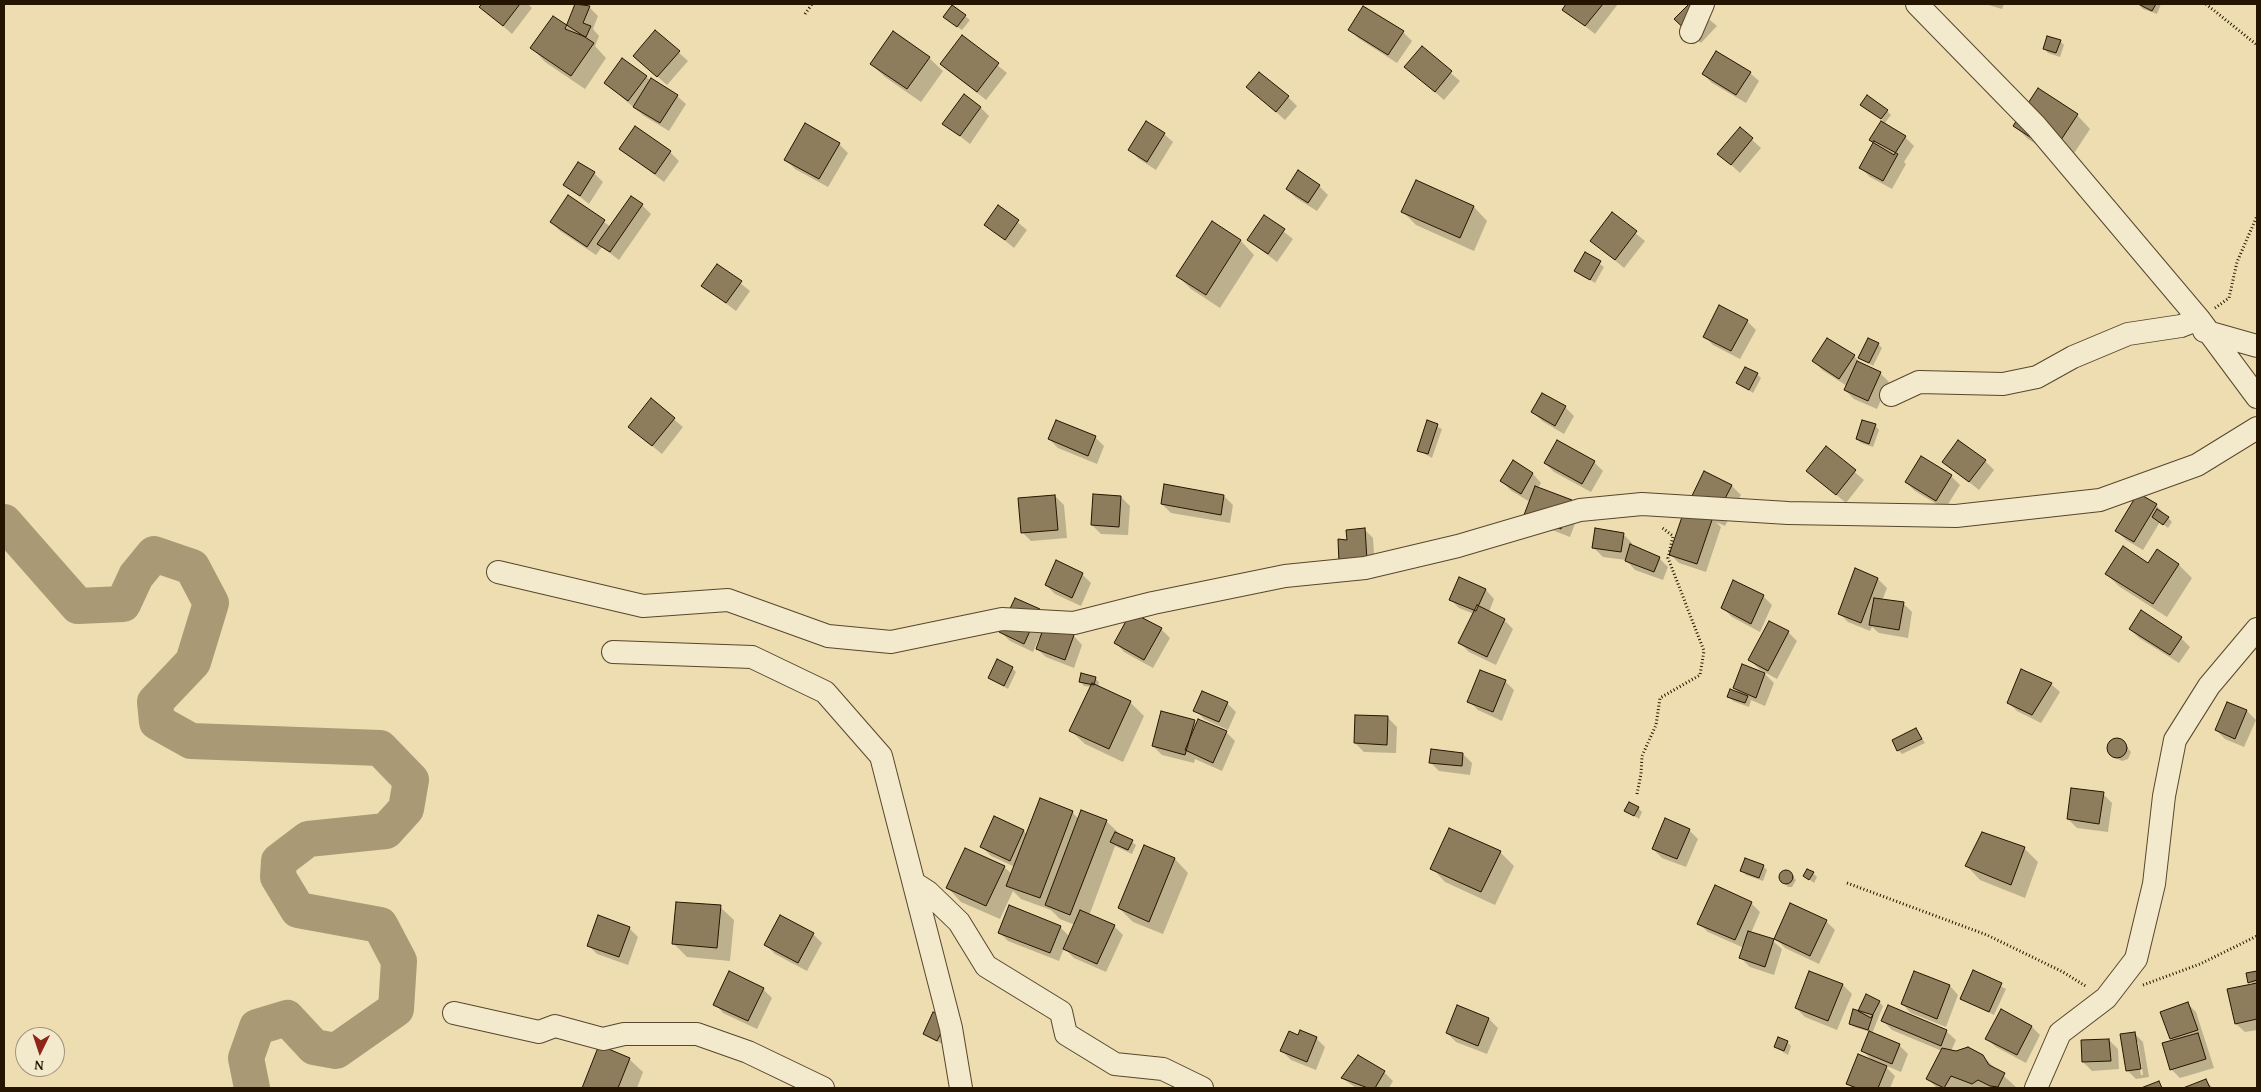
<!DOCTYPE html>
<style>
body{margin:0}
#map{position:relative;width:2261px;height:1092px;overflow:hidden;background:#edddb1;font-family:"Gentium Book Plus",serif}
canvas{display:block}
.frame{position:absolute;inset:0;border:5px solid #251500;pointer-events:none}
.north{position:absolute;left:15px;top:1027px;width:50px;height:50px;box-sizing:border-box;background:#f3e9cc;border:1px solid #a1947a;border-radius:50%;rotate:184deg;font-size:14px;font-weight:700;line-height:20px;text-align:center;color:#251500}
.north::after{content:'';display:block;margin:auto;width:18px;height:22px;background:#8f2418;clip-path:polygon(50% 0,100% 100%,50% 72%,0 100%)}
</style>
<div id="map">
<canvas width="2261" height="1092"></canvas>
<div class="frame"></div>
<div class="north">N</div>
</div>
<script>
const ctx = document.querySelector('canvas').getContext('2d');
ctx.lineJoin = 'round';
function fill(path, color) {
  ctx.fillStyle = color;
  ctx.fill(path, 'evenodd');
}
function toPath(rows) {
  const path = new Path2D();
  for (const r of rows) {
    if (r.length === 3) {
      path.moveTo(r[0] + r[2], r[1]);
      path.arc(r[0], r[1], r[2], 0, 2 * Math.PI);
      continue;
    }
    path.moveTo(r[0], r[1]);
    for (let i = 2; i < r.length; i += 2) path.lineTo(r[i], r[i + 1]);
  }
  return path;
}
function trace(path, color, width, dash) {
  ctx.strokeStyle = color;
  ctx.lineWidth = width;
  ctx.lineCap = dash ? 'butt' : 'round';
  ctx.setLineDash(dash || []);
  ctx.stroke(path);
}
const shadow = toPath([
 [483,4,528,4,532,8,512,34,481,7],
 [576,4,589,7,598,16,593,29,599,36,595,46,606,58,585,89,545,62,532,48,567,27],
 [1566,4,1618,4,1595,34,1563,9],
 [1691,4,1717,26,1701,43,1676,19],
 [1985,4,2004,4,2002,9],
 [2139,4,2161,4,2157,14,2143,9],
 [953,6,970,20,962,30,949,21],
 [1350,29,1403,32,1412,41,1397,63,1358,38],
 [655,31,688,61,667,85,634,56],
 [963,37,1007,73,986,100,942,64],
 [2060,41,2064,45,2060,57,2048,53,2044,48],
 [1422,48,1460,81,1444,100,1406,67],
 [929,58,943,71,921,102,885,77,871,64],
 [1750,73,1759,81,1746,103,1712,83,1703,74],
 [646,77,677,96,686,104,669,131,644,116,605,83],
 [1248,87,1288,97,1297,106,1285,120],
 [981,108,989,116,970,144,944,124],
 [1866,109,1887,111,1891,115,1884,124,1905,137,1914,146,1904,162,1906,164,1892,189,1870,177,1861,168,1874,143,1871,140,1883,120],
 [2077,115,2090,129,2067,164,2028,139,2015,126],
 [1740,129,1761,148,1740,173,1719,154],
 [1164,134,1173,142,1156,170,1139,159,1130,150],
 [839,144,848,153,828,187,795,169,786,160],
 [621,149,670,152,679,161,664,182],
 [578,163,594,173,603,182,589,204,564,184],
 [1416,182,1474,207,1487,221,1474,251,1416,225,1403,212],
 [1319,186,1328,195,1317,211,1296,198,1287,189],
 [568,197,611,227,642,205,651,214,619,260,602,247,596,255,560,231,551,222],
 [999,207,1027,230,1014,248,986,225],
 [1612,214,1645,241,1624,268,1592,241],
 [1265,217,1293,239,1277,262,1248,240],
 [1212,222,1241,241,1254,255,1220,308,1191,289,1178,276],
 [1585,254,1604,267,1595,283,1576,271],
 [718,265,750,291,736,311,703,286],
 [1747,321,1756,330,1740,359,1713,345,1704,336],
 [1878,344,1882,348,1873,366,1860,357],
 [1854,356,1862,365,1880,373,1889,382,1877,409,1854,399,1845,390,1847,386,1822,370,1814,361],
 [1757,374,1761,378,1753,393,1738,383],
 [651,400,683,427,662,454,629,427],
 [1565,407,1574,416,1564,434,1542,421,1533,412],
 [1428,422,1442,429,1432,458,1418,450],
 [1875,425,1879,430,1873,447,1861,443,1857,439],
 [1095,437,1104,446,1097,464,1058,448,1049,439],
 [1557,441,1594,462,1603,471,1591,492,1554,472,1545,463],
 [1826,448,1864,480,1846,503,1808,471],
 [1943,461,1985,461,1994,470,1979,490],
 [1705,473,1732,486,1741,495,1725,526,1716,522,1721,527,1706,572,1679,563,1670,554],
 [1533,474,1541,483,1538,488,1580,510,1570,537,1534,523,1530,502,1510,490,1502,481],
 [1951,476,1960,485,1945,509,1915,491,1906,482],
 [1055,496,1064,505,1067,538,1031,541,1022,532],
 [1224,496,1233,505,1230,523,1171,513,1162,504],
 [1121,497,1130,506,1128,535,1101,534,1092,525],
 [2156,505,2172,522,2168,528,2160,522,2143,550,2126,540,2117,531],
 [1364,529,1373,538,1375,569,1348,541],
 [1623,534,1632,543,1632,546,1659,558,1668,567,1663,580,1635,570,1626,560,1603,557,1594,548],
 [2149,564,2179,565,2192,578,2167,617,2120,587,2106,574],
 [1856,570,1878,579,1887,588,1882,601,1903,603,1912,612,1908,638,1879,633,1872,627,1870,631,1848,622,1839,613],
 [1082,574,1091,583,1081,606,1055,594,1046,585],
 [1486,590,1494,599,1489,612,1504,620,1513,629,1496,665,1469,652,1460,643,1474,614,1459,608,1451,600],
 [1763,596,1772,605,1760,632,1732,617,1723,608],
 [1045,626,1074,636,1082,645,1074,668,1046,657,1037,649,1041,639,1039,638,1033,652,1010,641,1001,632],
 [1161,629,1170,638,1153,668,1124,652,1116,643],
 [2130,629,2181,638,2190,647,2179,663,2139,638],
 [1788,632,1797,641,1777,679,1759,669,1750,660],
 [1743,666,1765,674,1774,683,1765,706,1751,700,1749,707,1733,701,1729,696,1740,694,1734,688],
 [1012,668,1016,672,1008,689,989,678],
 [1095,678,1099,682,1098,688,1130,702,1144,716,1123,762,1085,744,1071,731,1091,687,1084,686,1080,681],
 [1505,681,1514,690,1502,721,1478,710,1469,701],
 [2051,684,2060,692,2041,723,2017,711,2008,702],
 [1227,703,1236,712,1228,730,1204,719,1195,710],
 [2228,703,2247,711,2256,720,2244,747,2225,739,2216,730],
 [1388,718,1397,727,1396,753,1364,752,1355,743],
 [1194,721,1197,724,1226,732,1235,741,1222,771,1195,759,1194,763,1162,755,1153,746],
 [1916,729,1925,743,1902,754,1898,750],
 [2117,740,2123,742,2131,752,2128,759,2122,761,2116,758,2109,748,2112,742],
 [1463,754,1472,763,1470,775,1439,771,1430,762],
 [2103,794,2112,803,2108,832,2077,828,2068,819],
 [1638,808,1642,812,1639,819,1626,811],
 [1072,812,1079,819,1106,821,1120,834,1136,845,1132,854,1115,846,1089,916,1114,926,1123,935,1106,972,1074,958,1064,948,1059,961,1008,941,999,932,1060,927,1070,937,1075,925,1060,919,1051,910,1021,899,1013,891,1000,919,961,902,948,888,1004,867,1012,874,1015,867,991,856,982,847,1024,831,1027,835],
 [1689,830,1698,839,1686,867,1662,858,1653,849],
 [1982,834,2025,849,2038,862,2025,898,1980,880,1967,866],
 [1145,847,1175,859,1188,873,1163,934,1133,922,1119,908],
 [1500,852,1514,866,1495,905,1445,882,1432,868],
 [1763,866,1767,870,1763,881,1746,875,1742,870],
 [1784,872,1788,872,1796,880,1792,887,1788,887,1781,879],
 [1813,873,1817,877,1814,883,1805,876],
 [1751,903,1760,912,1751,933,1773,941,1782,949,1774,975,1750,967,1741,958,1744,948,1708,932,1699,924],
 [720,907,734,920,730,961,687,957,673,943],
 [599,917,630,929,638,937,628,965,597,954,588,945],
 [1826,921,1835,930,1819,964,1785,948,1776,939],
 [813,934,822,943,807,971,775,954,766,945],
 [1974,972,2006,989,1994,1015,1961,998],
 [2257,972,2257,1030,2245,1032,2236,1024,2253,985,2247,974],
 [1810,973,1843,985,1852,994,1837,1030,1805,1017,1796,1008],
 [1950,986,1958,995,1946,1027,1911,1013,1902,1004],
 [763,989,772,998,757,1029,723,1013,715,1004],
 [1879,1002,1883,1006,1872,1034,1899,1045,1908,1054,1901,1072,1884,1065,1895,1076,1890,1088,1852,1088,1847,1083,1874,1062,1863,1051,1870,1032,1854,1027,1850,1023,1858,1012],
 [2187,1003,2196,1012,2214,1068,2180,1078,2171,1069,2173,1041,2171,1039],
 [1458,1007,1489,1019,1498,1028,1487,1054,1456,1042,1447,1033],
 [1889,1007,1947,1032,1956,1040,1951,1051,1982,1056,2017,1088,1937,1088,1928,1079,1942,1051,1892,1030,1883,1021],
 [951,1024,942,1044,924,1034],
 [2032,1027,2040,1035,2026,1063,1996,1047,1987,1039],
 [2134,1033,2143,1042,2149,1077,2136,1079,2127,1070],
 [2135,1042,2138,1042,2143,1075,2141,1075],
 [1316,1038,1325,1047,1316,1070,1291,1060,1282,1051],
 [2109,1040,2118,1049,2119,1069,2092,1071,2083,1062],
 [1787,1042,1791,1046,1788,1055,1775,1047],
 [600,1047,629,1059,643,1072,637,1088,583,1088],
 [1384,1072,1393,1081,1389,1088,1356,1088,1342,1078],
 [2205,1080,2213,1088,2187,1088]
]);
const river = toPath([
 [4,522,78,606,123,604,136,576,154,554,192,567,211,603,193,662,155,702,157,722,191,741,380,748,411,780,406,809,386,831,308,839,279,861,278,877,298,910,380,925,399,961,396,1009,336,1051,314,1047,287,1018,257,1027,246,1058,252,1088]
]);
const building = toPath([
 [482,4,520,4,503,26,479,7,482,4],
 [575,4,590,6,583,23,591,26,586,37,565,29,575,4],
 [1566,4,1603,4,1585,26,1562,10,1566,4],
 [1689,4,1695,4,1691,35,1674,19,1689,4],
 [2138,4,2156,4,2152,11,2138,4],
 [952,5,966,15,957,27,943,17,952,5],
 [1363,6,1404,31,1388,55,1348,30,1363,6],
 [553,16,594,43,571,76,530,48,553,16],
 [655,30,680,51,657,77,633,56,655,30],
 [893,31,930,57,907,89,870,64,893,31],
 [962,35,999,63,977,92,940,64,962,35],
 [2047,36,2061,40,2056,53,2043,49,2047,36],
 [1422,46,1452,71,1435,92,1404,67,1422,46],
 [1716,51,1751,72,1736,95,1702,74,1716,51],
 [622,58,647,76,628,101,604,83,622,58],
 [1259,72,1289,96,1276,112,1246,87,1259,72],
 [651,78,678,95,660,123,633,107,651,78],
 [2038,88,2078,114,2053,152,2013,126,2038,88],
 [964,94,981,107,960,136,942,124,964,94],
 [1867,95,1888,110,1881,119,1860,105,1867,95],
 [1146,121,1165,133,1147,162,1128,150,1146,121],
 [1881,121,1906,136,1894,155,1869,140,1881,121],
 [805,123,840,143,819,179,784,160,805,123],
 [635,126,671,151,655,174,619,149,635,126],
 [1740,127,1753,138,1731,165,1717,154,1740,127],
 [1874,141,1898,154,1883,181,1859,168,1874,141],
 [578,162,595,172,580,196,563,185,578,162],
 [1298,170,1320,185,1308,203,1286,189,1298,170],
 [1416,180,1474,206,1460,238,1401,212,1416,180],
 [568,195,605,220,587,247,550,222,568,195],
 [631,196,643,204,610,252,597,244,631,196],
 [998,205,1019,220,1005,240,984,225,998,205],
 [1612,212,1637,231,1615,260,1590,241,1612,212],
 [1264,215,1285,229,1268,254,1247,240,1264,215],
 [1212,221,1241,240,1206,295,1176,276,1212,221],
 [1585,252,1601,261,1590,280,1574,271,1585,252],
 [717,264,742,281,726,303,701,286,717,264],
 [1719,305,1748,320,1731,351,1703,337,1719,305],
 [1827,338,1855,355,1839,379,1812,361,1827,338],
 [1868,338,1879,343,1869,363,1858,358,1868,338],
 [1857,361,1881,372,1868,401,1844,390,1857,361],
 [1745,367,1758,373,1749,390,1736,383,1745,367],
 [1542,393,1566,406,1555,426,1531,412,1542,393],
 [651,398,675,418,652,446,628,427,651,398],
 [1056,420,1096,436,1088,456,1048,439,1056,420],
 [1427,420,1438,424,1428,454,1417,451,1427,420],
 [1862,420,1876,424,1869,444,1856,439,1862,420],
 [1557,440,1595,461,1582,484,1544,463,1557,440],
 [1958,440,1986,460,1969,482,1942,462,1958,440],
 [1826,446,1856,470,1836,495,1806,471,1826,446],
 [1921,456,1952,475,1936,501,1905,482,1921,456],
 [1513,460,1533,473,1521,494,1500,481,1513,460],
 [1704,471,1732,485,1715,518,1688,504,1704,471],
 [1164,484,1224,495,1221,515,1161,504,1164,484],
 [1535,486,1572,500,1561,529,1524,515,1535,486],
 [2138,493,2157,504,2134,542,2115,531,2138,493],
 [1093,494,1121,496,1119,527,1091,525,1093,494],
 [1055,495,1058,530,1021,533,1018,498,1055,495],
 [1685,508,1713,517,1697,564,1669,555,1685,508],
 [2157,509,2169,517,2163,525,2152,517,2157,509],
 [1365,528,1367,560,1339,563,1338,539,1347,540,1346,530,1365,528],
 [1595,528,1624,533,1621,552,1592,548,1595,528],
 [1630,544,1660,557,1654,572,1625,561,1630,544],
 [2123,546,2148,563,2157,549,2179,564,2153,604,2105,574,2123,546],
 [1056,560,1083,573,1072,598,1045,585,1056,560],
 [1855,568,1878,578,1861,623,1838,614,1855,568],
 [1459,577,1486,589,1476,611,1449,600,1459,577],
 [1733,580,1764,595,1751,624,1721,608,1733,580],
 [1015,598,1040,609,1024,644,999,632,1015,598],
 [1874,598,1904,602,1899,630,1869,625,1874,598],
 [1477,605,1505,619,1487,657,1458,643,1477,605],
 [2141,610,2182,637,2170,655,2129,629,2141,610],
 [1131,612,1162,628,1144,660,1114,643,1131,612],
 [1769,621,1789,631,1768,671,1748,660,1769,621],
 [1045,624,1074,635,1065,660,1036,649,1045,624],
 [997,659,1013,667,1004,686,988,678,997,659],
 [1742,664,1765,673,1756,698,1733,688,1742,664],
 [2021,669,2052,683,2032,715,2007,703,2021,669],
 [1480,670,1506,680,1493,712,1467,702,1480,670],
 [1081,673,1096,677,1094,685,1079,682,1081,673],
 [1092,683,1131,701,1109,749,1069,731,1092,683],
 [1730,689,1748,696,1745,703,1727,697,1730,689],
 [1202,691,1228,702,1219,722,1193,711,1202,691],
 [2227,702,2247,710,2235,739,2215,730,2227,702],
 [1161,711,1195,720,1185,755,1152,746,1161,711],
 [1355,715,1388,716,1387,745,1354,743,1355,715],
 [1198,719,1227,731,1213,763,1185,750,1198,719],
 [1916,728,1922,739,1897,751,1892,740,1916,728],
 [2117,748,10],
 [1431,749,1463,753,1462,766,1429,763,1431,749],
 [2071,788,2104,792,2099,824,2067,819,2071,788],
 [1040,798,1073,811,1040,898,1006,886,1040,798],
 [1629,802,1639,807,1634,816,1624,811,1629,802],
 [1081,810,1107,820,1070,915,1045,905,1081,810],
 [994,816,1024,830,1010,861,980,847,994,816],
 [1665,818,1690,829,1677,859,1652,849,1665,818],
 [1449,828,1501,851,1481,892,1430,869,1449,828],
 [1115,832,1133,840,1128,850,1110,842,1115,832],
 [1982,832,2025,847,2011,885,1965,866,1982,832],
 [1144,845,1175,858,1149,922,1118,908,1144,845],
 [965,848,1005,866,986,906,946,888,965,848],
 [1745,858,1764,865,1759,878,1740,871,1745,858],
 [1807,869,1814,872,1809,880,1803,876,1807,869],
 [1786,877,7],
 [1715,885,1752,902,1735,940,1697,924,1715,885],
 [676,902,721,905,717,948,672,944,676,902],
 [1790,903,1827,920,1810,956,1774,939,1790,903],
 [1009,905,1061,926,1050,953,998,933,1009,905],
 [1080,910,1115,925,1097,964,1063,949,1080,910],
 [598,915,630,927,619,957,587,946,598,915],
 [780,915,814,933,798,963,764,945,780,915],
 [1748,931,1774,939,1765,967,1739,958,1748,931],
 [1973,970,2002,983,1989,1012,1960,999,1973,970],
 [729,971,764,988,748,1021,713,1005,729,971],
 [1809,971,1843,984,1828,1021,1795,1008,1809,971],
 [1914,971,1950,985,1937,1019,1901,1004,1914,971],
 [2257,971,2257,980,2248,983,2246,973,2257,971],
 [2257,983,2257,1019,2235,1024,2227,989,2257,983],
 [1866,994,1880,1001,1871,1018,1858,1011,1866,994],
 [2188,1002,2198,1030,2170,1039,2160,1012,2188,1002],
 [1457,1005,1489,1018,1478,1046,1446,1033,1457,1005],
 [1888,1005,1947,1030,1941,1046,1881,1021,1888,1005],
 [1853,1009,1873,1015,1868,1030,1849,1024,1853,1009],
 [2001,1009,2032,1026,2017,1055,1985,1039,2001,1009],
 [933,1012,948,1019,937,1041,923,1034,933,1012],
 [1300,1030,1317,1037,1307,1062,1280,1051,1289,1031,1298,1035,1300,1030],
 [1869,1031,1900,1044,1892,1064,1861,1051,1869,1031],
 [2135,1032,2141,1069,2126,1071,2120,1034,2135,1032],
 [2198,1033,2206,1059,2170,1070,2162,1043,2198,1033],
 [1778,1037,1788,1041,1784,1051,1774,1047,1778,1037],
 [2109,1039,2111,1061,2082,1062,2081,1040,2109,1039],
 [599,1045,630,1058,618,1088,582,1088,599,1045],
 [1968,1047,1983,1055,1989,1065,2005,1073,1998,1087,1990,1086,1978,1080,1972,1084,1951,1076,1944,1088,1926,1079,1942,1048,1956,1051,1968,1047],
 [1858,1054,1887,1066,1878,1088,1857,1088,1846,1084,1858,1054],
 [1358,1055,1385,1071,1375,1088,1368,1088,1341,1078,1358,1055],
 [2206,1079,2210,1088,2183,1088,2206,1079],
 [2159,1081,2162,1088,2141,1088,2159,1081]
]);
const path = toPath([
 [2206,4,2257,45],
 [805,14,812,4],
 [2215,308,2229,298,2237,262,2257,216],
 [1637,794,1641,774,1642,756,1656,725,1660,698,1700,675,1704,651,1668,558,1673,536,1661,527],
 [1847,883,1987,935,2063,972,2087,987],
 [2143,985,2200,964,2257,936]
]);
const street = toPath([
 [1917,4,2036,126,2199,319,2257,397],
 [1691,32,1703,4],
 [2204,331,2257,346],
 [1891,395,1919,382,2003,384,2037,377,2073,357,2128,334,2181,326,2199,319],
 [498,572,643,606,728,600,828,636,891,642,1002,619,1074,623,1153,603,1285,576,1365,568,1458,546,1580,510,1642,504,1788,513,1956,516,2100,500,2197,465,2257,428],
 [613,652,752,657,825,692,881,756,951,1028,961,1088],
 [914,883,928,892,959,922,986,966,1061,1012,1066,1034,1115,1064,1163,1069,1202,1088],
 [454,1013,539,1032,555,1026,603,1039,624,1034,697,1034,748,1052,823,1088],
 [2036,1088,2060,1033,2106,998,2136,959,2154,884,2164,796,2175,740,2209,686,2257,629]
]);
fill(shadow, '#0003');
trace(river, '#a99975', 36);
fill(building, '#8d7d5c');
trace(building, '#251500', 1);
trace(street, '#57472c', 24);
trace(path, '#251500', 3, [1, 2.5]);
trace(street, '#f3e9cc', 22);
</script>
